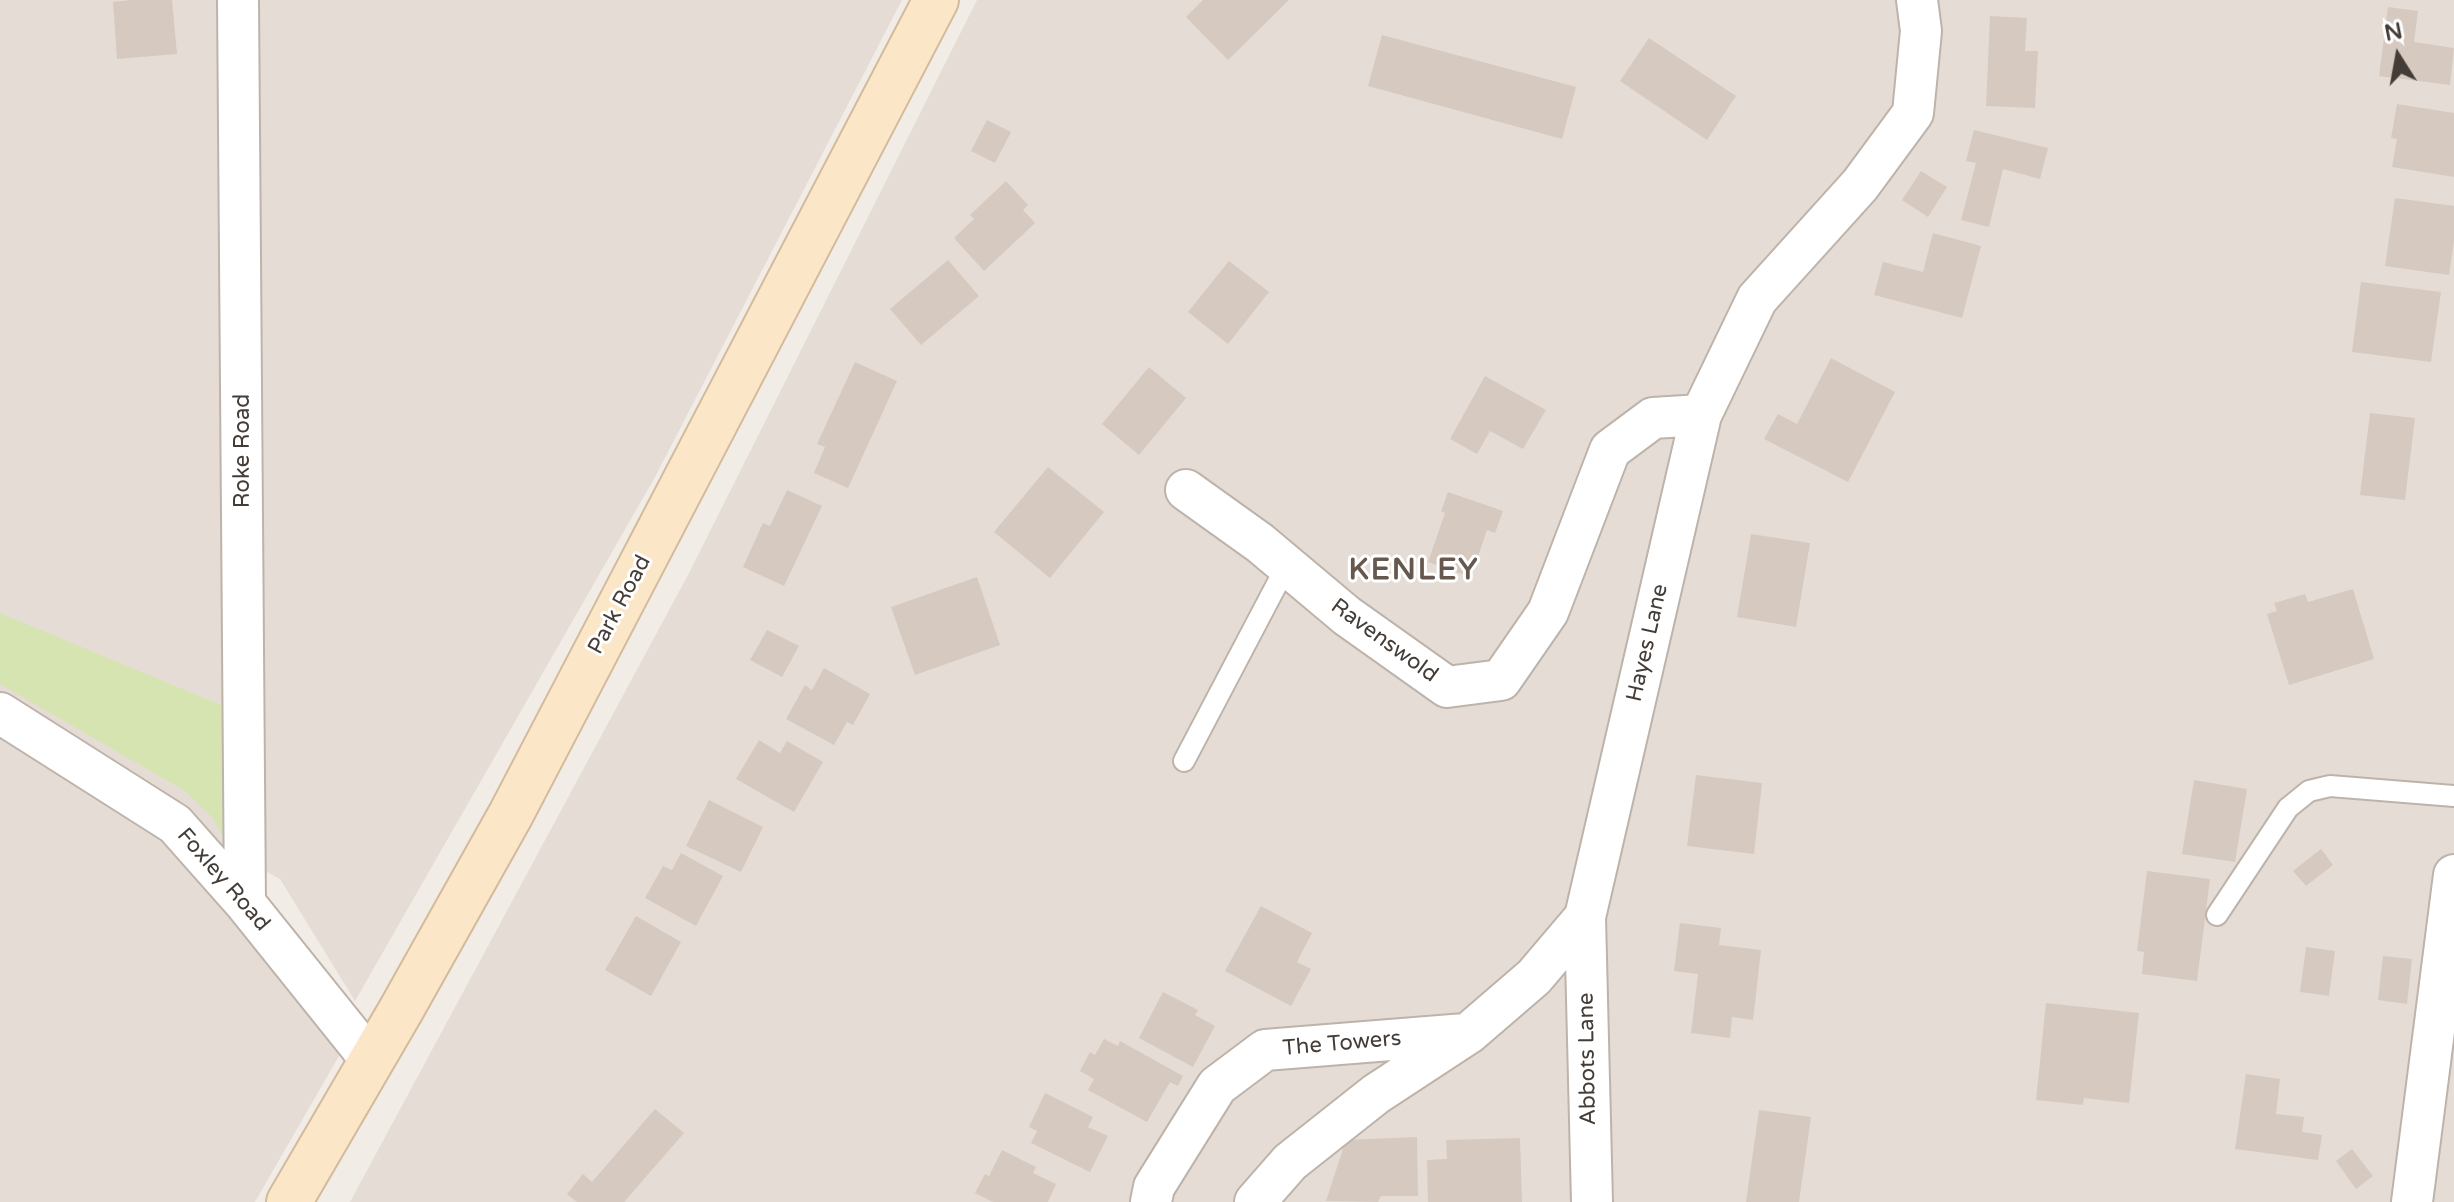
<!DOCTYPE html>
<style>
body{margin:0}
#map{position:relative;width:2454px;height:1202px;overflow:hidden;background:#f2ece6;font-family:"Varela Round",sans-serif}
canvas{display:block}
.north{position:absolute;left:2358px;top:16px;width:80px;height:80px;-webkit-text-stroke:6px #fff;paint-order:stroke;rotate:349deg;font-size:22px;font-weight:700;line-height:32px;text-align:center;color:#443c36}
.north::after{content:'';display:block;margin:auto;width:28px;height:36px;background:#443c36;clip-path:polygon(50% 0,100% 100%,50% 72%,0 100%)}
</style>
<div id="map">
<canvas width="2454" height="1202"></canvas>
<div class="north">N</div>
</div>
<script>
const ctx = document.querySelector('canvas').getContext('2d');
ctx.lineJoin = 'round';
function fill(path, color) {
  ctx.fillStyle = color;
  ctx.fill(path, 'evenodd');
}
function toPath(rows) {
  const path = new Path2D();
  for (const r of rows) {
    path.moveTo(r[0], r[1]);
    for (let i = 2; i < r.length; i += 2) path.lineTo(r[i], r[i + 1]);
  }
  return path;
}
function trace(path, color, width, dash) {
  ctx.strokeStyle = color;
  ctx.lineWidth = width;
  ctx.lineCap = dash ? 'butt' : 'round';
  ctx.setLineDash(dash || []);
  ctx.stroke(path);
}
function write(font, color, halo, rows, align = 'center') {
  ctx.font = font + ' "Varela Round",sans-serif';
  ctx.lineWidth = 6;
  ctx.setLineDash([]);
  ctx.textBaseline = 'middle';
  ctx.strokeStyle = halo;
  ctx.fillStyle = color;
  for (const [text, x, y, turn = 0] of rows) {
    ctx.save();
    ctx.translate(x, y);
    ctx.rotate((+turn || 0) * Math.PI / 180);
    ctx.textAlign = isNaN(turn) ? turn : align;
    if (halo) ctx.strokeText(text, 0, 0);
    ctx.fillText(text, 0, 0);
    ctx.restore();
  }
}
const residential = toPath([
 [0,0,902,0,655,477,355,1001,280,879,231,853,339,1056,255,1202,0,1202],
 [977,0,2454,0,2454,1202,350,1202,689,573]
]);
const green = toPath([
 [0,613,233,710,239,867,213,818,185,791,0,684]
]);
const building = toPath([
 [131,0,172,0,177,54,117,59,113,2],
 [1203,0,1289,0,1228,60,1186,17],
 [2388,7,2418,11,2414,42,2454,48,2450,85,2379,76],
 [1990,16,2027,18,2025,51,2038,51,2035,108,1986,106],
 [1382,35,1576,87,1562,139,1368,86],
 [1649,38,1736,96,1707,140,1620,81],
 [2397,104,2454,113,2454,177,2392,167,2397,139,2391,138],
 [987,120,1011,132,995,163,971,151],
 [1974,130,2048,148,2040,179,2003,169,1989,227,1961,220,1976,163,1966,161],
 [1921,171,1947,187,1928,217,1902,200],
 [1006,181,1028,205,1023,210,1035,223,984,271,954,238,974,219,970,215],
 [2395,198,2454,206,2454,241,2449,275,2385,266],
 [1933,233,1981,246,1962,318,1874,295,1883,262,1923,272],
 [948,260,979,296,921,345,890,309],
 [1229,261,1269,292,1228,344,1188,312],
 [2361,282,2441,292,2431,362,2352,352],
 [1831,358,1895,392,1848,482,1764,439,1778,414,1797,424],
 [855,362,897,381,848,488,814,473,825,447,817,444],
 [1149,367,1186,398,1139,455,1102,424],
 [1485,376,1546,410,1523,449,1490,431,1477,454,1450,439],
 [2370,413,2415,418,2405,500,2360,495],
 [1048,467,1104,512,1050,578,994,532],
 [787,490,822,506,784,586,743,567,763,523,770,526],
 [1448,492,1503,511,1495,533,1487,530,1471,577,1428,562,1445,513,1441,511],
 [1751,534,1810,543,1796,627,1737,617],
 [977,577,1000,645,915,675,891,607],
 [2353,589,2374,659,2289,685,2267,614,2277,611,2274,603,2305,594,2308,602],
 [767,630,799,646,782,677,750,660],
 [824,668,870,694,853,725,847,722,834,745,786,719,805,685,812,690],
 [759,740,780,753,787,741,823,762,794,812,736,779],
 [1696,775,1762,783,1754,854,1687,846],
 [2194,780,2247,789,2235,862,2182,854],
 [709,800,763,827,741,872,686,846],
 [2321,849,2333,865,2306,886,2293,871],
 [681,853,723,876,696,926,645,898,663,866,672,870],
 [2147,871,2210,879,2197,981,2142,974,2144,952,2137,951],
 [1261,906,1312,933,1297,962,1311,969,1291,1006,1225,971],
 [636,916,681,942,651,996,605,970],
 [1680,923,1721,928,1719,945,1761,950,1753,1020,1732,1017,1730,1038,1691,1033,1698,974,1674,971],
 [2306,947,2335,951,2329,996,2300,992],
 [2383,956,2412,959,2407,1004,2378,1000],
 [1163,992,1198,1010,1195,1015,1215,1026,1193,1067,1139,1038],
 [2046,1003,2139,1013,2129,1103,2084,1098,2083,1105,2036,1100],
 [1104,1039,1118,1046,1120,1041,1183,1076,1178,1086,1170,1082,1147,1122,1088,1090,1094,1079,1080,1071,1090,1052,1095,1055],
 [2246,1074,2280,1079,2276,1114,2304,1117,2302,1132,2322,1135,2318,1160,2235,1149],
 [1045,1093,1093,1117,1088,1127,1108,1136,1090,1172,1031,1143,1037,1131,1029,1127],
 [655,1109,684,1133,624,1202,577,1202,567,1194,583,1174,592,1182],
 [1759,1110,1811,1117,1799,1202,1746,1202],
 [1417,1137,1418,1196,1381,1196,1378,1202,1326,1201,1346,1140],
 [1520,1138,1522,1202,1428,1202,1427,1160,1447,1159,1446,1140],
 [2352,1149,2373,1176,2356,1189,2336,1161],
 [1002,1150,1036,1167,1033,1173,1056,1184,1048,1202,993,1202,975,1193,985,1174,989,1176]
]);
const lane = toPath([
 [1184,761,1287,565],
 [2217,915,2288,808,2309,791,2330,786,2454,796]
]);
const street = toPath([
 [238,0,245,903],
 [1186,490,1260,543,1347,616,1447,687,1501,680,1548,612,1610,450,1653,418,1701,415],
 [0,713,175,824,245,903,371,1060],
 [1585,917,1592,1202],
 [1151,1202,1154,1187,1217,1086,1265,1050,1465,1034],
 [1255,1202,1290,1162,1376,1094,1469,1033,1534,977,1585,917,1701,415,1757,299,1860,185,1913,113,1921,31,1917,0],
 [2412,1202,2454,875]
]);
const secondary = toPath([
 [289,1202,401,1010,511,814,936,0]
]);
const streetNames = [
 ["Roke Road",243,451,-90],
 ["Park Road",620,605,-62],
 ["Ravenswold",1384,641,36],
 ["Hayes Lane",1648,643,-77],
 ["Foxley Road",223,880,49],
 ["The Towers",1342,1044,-5],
 ["Abbots Lane",1588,1059,-91]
];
const districtNames = [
 ["KENLEY",1414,571]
];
fill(residential, '#e5ddd5');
fill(green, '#d6e4b2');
fill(building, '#d6c9c0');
trace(lane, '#bdb3aa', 24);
trace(street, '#bdb3aa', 44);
trace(secondary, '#d2ba9b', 48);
trace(lane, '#fff', 20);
trace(street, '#fff', 40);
trace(secondary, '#fbe6c8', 44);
write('22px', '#443c36', '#fff', streetNames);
ctx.letterSpacing = '2px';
write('bold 30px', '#66584e', '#fff', districtNames);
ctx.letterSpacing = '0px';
</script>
